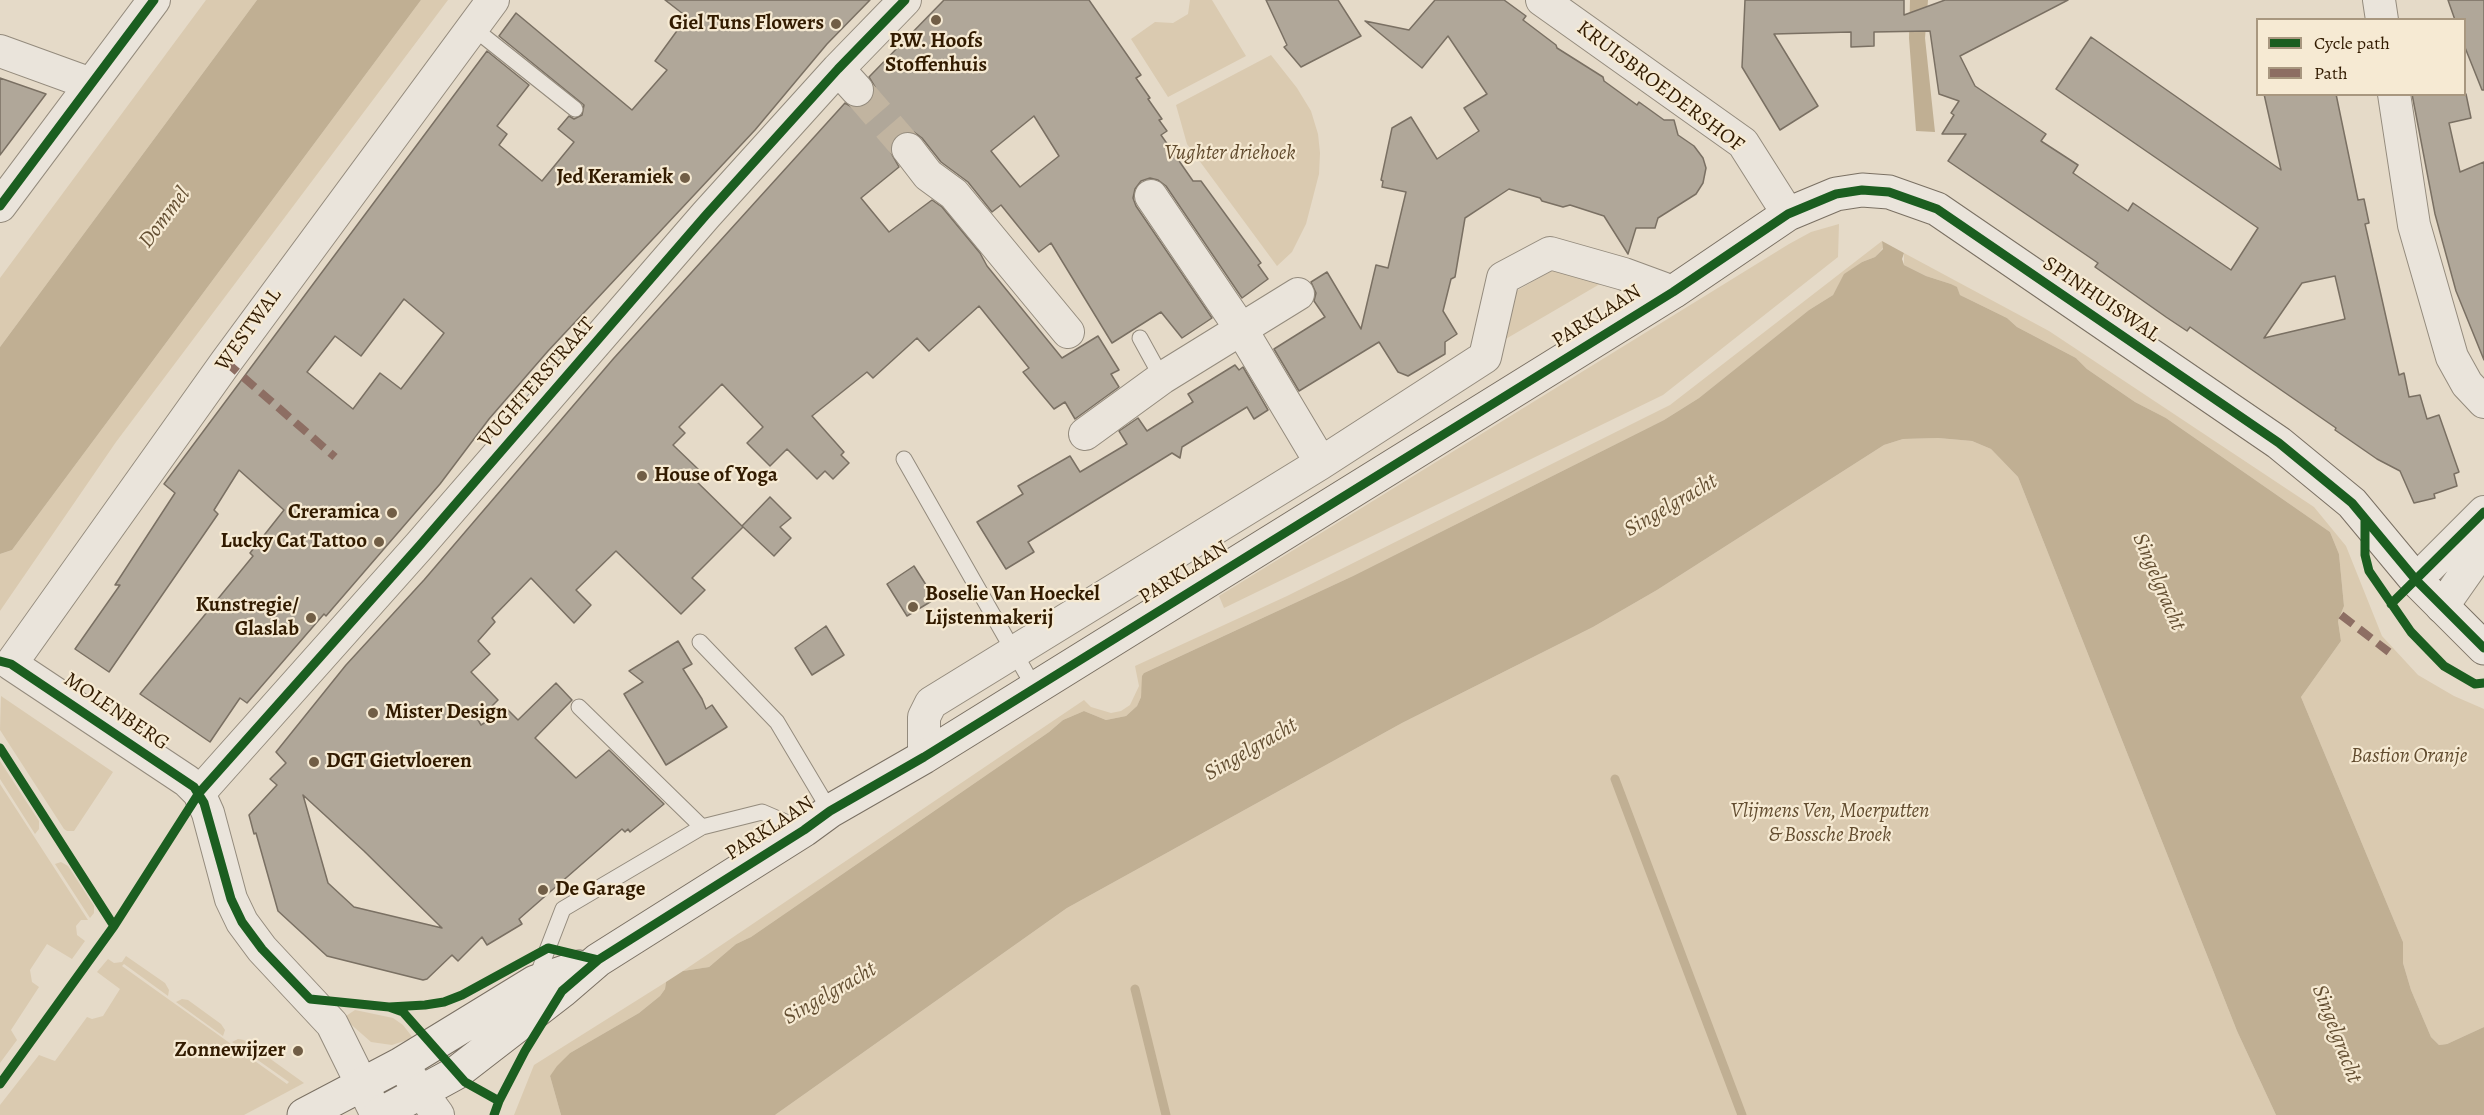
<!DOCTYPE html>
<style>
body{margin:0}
#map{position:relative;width:2484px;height:1115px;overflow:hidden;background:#e5dac8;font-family:Alegreya,serif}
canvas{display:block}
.legend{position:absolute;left:2256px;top:18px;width:210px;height:78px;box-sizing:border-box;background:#f6ead3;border:2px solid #a8977f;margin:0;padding:8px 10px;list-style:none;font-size:18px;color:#321b00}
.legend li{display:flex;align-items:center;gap:12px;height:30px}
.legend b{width:30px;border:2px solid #a8977f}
</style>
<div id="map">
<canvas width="2484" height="1115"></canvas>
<ul class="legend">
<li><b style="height:8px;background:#1b5e20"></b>Cycle path</li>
<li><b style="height:8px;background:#8d6e63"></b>Path</li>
</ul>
</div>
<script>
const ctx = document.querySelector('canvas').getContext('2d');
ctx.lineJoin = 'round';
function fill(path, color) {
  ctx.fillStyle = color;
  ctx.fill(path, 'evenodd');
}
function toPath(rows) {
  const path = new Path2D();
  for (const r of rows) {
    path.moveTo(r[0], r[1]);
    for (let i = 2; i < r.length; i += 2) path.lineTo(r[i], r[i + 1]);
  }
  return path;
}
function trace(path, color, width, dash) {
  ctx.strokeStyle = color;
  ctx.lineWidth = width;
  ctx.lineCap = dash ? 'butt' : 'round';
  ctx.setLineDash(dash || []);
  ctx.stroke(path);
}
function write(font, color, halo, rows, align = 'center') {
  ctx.font = font + ' Alegreya,serif';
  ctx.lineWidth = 4.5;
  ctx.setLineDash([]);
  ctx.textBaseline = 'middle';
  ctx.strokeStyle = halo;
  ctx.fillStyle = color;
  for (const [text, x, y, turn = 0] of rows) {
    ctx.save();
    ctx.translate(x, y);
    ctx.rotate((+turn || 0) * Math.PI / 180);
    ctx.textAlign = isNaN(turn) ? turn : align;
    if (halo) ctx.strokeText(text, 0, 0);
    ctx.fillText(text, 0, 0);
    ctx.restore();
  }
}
const green = toPath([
 [206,0,257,0,0,347,0,278],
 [421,0,448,0,116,442,0,611,0,554,12,550],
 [1190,0,1212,0,1246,56,1168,97,1131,39,1155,22,1173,23,1188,14],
 [1271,55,1297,88,1311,111,1318,134,1320,153,1319,174,1306,224,1292,252,1277,266,1187,144,1176,105],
 [1839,224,1838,257,1663,395,1224,608,1219,596,1789,244,1811,232],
 [1882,241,1883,248,1875,257,1862,262,1845,274,1833,295,1809,310,1699,398,1664,420,1353,576,1144,673,1141,697,1137,706,1126,716,1106,720,1084,711,1063,720,1049,732,751,937,736,944,709,967,683,971,1084,700,1091,707,1111,713,1121,711,1130,705,1139,686,1135,666,1287,596,1670,405],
 [1904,253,2049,331,2314,507,2346,546,2382,636,2418,675,2454,696,2484,709,2484,1027,2447,1044,2439,1045,2431,1037,2411,990,2403,963,2403,942,2301,697,2341,641,2338,621,2344,606,2339,554,2330,532,2166,418,2135,402,2087,369,2076,358,2017,327,2007,318,1960,295,1957,288,1951,284,1926,276,1904,265],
 [1553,270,1605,281,1504,340,1511,294],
 [1938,438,1972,441,1991,449,2018,477,2237,1031,2276,1115,775,1115,1067,908,1402,723,1593,627,1657,590,1884,445,1903,439],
 [1,696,113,772,74,831,67,831,64,829,0,730],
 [0,761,39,821,39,829,35,834,0,779],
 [0,784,88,920,81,920,76,926,77,935,85,941,72,959,47,944,30,970,32,982,39,987,11,1030,17,1040,0,1063],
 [61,862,68,866,94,906,94,913,90,918,55,864],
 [126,956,165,983,169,990,168,996,124,964,122,966,287,1084,289,1082,232,1042,238,1039,244,1040,304,1083,244,1115,0,1115,0,1105,39,1055,55,1061,87,1017,92,1019,103,1016,120,989,97,972,108,959,114,963,122,962],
 [666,982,665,989,660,996,639,1013,570,1053,550,1076,561,1115,514,1115,534,1065],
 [182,999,188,1000,221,1024,225,1030,223,1036,176,1002],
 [355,1010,393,1018,403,1025,413,1038,392,1045,371,1042,346,1020,346,1016]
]);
const water = toPath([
 [257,0,421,0,12,550,0,554,0,347],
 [1910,0,1928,0,1925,38,1935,132,1916,131,1909,38],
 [1882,241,1904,253,1902,259,1904,265,1926,276,1951,284,1957,287,1960,295,2007,318,2017,327,2076,358,2087,369,2135,402,2166,418,2330,532,2339,554,2344,606,2338,621,2341,641,2301,697,2403,942,2403,963,2411,990,2431,1037,2439,1045,2447,1044,2484,1027,2484,1115,2276,1115,2237,1031,2018,477,1991,449,1972,441,1938,438,1903,439,1884,445,1657,590,1593,627,1402,723,1067,908,775,1115,561,1115,550,1076,557,1066,570,1053,639,1013,660,996,665,989,666,982,683,971,709,967,736,944,751,937,1049,732,1063,720,1084,711,1106,720,1126,716,1137,706,1141,697,1142,676,1144,673,1353,576,1664,420,1699,398,1809,310,1833,295,1844,274,1862,262,1875,257,1883,249]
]);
const stream = toPath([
 [1615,779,1742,1115],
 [1135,989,1166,1115]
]);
const building = toPath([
 [665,0,870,0,827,44,755,130,548,351,489,419,440,484,326,616,324,614,247,703,240,698,210,742,140,694,253,556,250,553,284,510,239,470,214,510,218,514,109,672,75,649,120,585,115,585,175,493,164,484,487,51,529,85,497,126,507,134,499,145,542,181,574,142,558,129,569,116,574,119,582,115,584,105,499,36,516,13,632,110,667,70,655,61,687,17,665,0],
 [404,299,444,333,401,389,380,373,353,409,307,372,335,336,361,356,404,299],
 [944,0,1089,0,1141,75,1136,78,1150,98,1148,99,1162,119,1159,120,1167,131,1161,135,1193,181,1201,181,1261,263,1258,265,1268,279,1242,298,1166,186,1158,180,1150,178,1141,181,1135,189,1133,198,1136,206,1212,318,1182,338,1161,312,1112,343,1051,243,1039,252,1001,205,992,212,968,182,941,162,922,138,914,132,905,131,898,134,892,142,890,151,899,167,861,198,889,232,932,200,942,207,980,253,987,266,1062,358,1098,336,1119,370,1111,374,1119,387,1075,419,1065,402,1054,409,1023,372,1029,368,979,306,929,351,917,338,873,378,867,372,812,416,844,452,841,455,849,463,833,479,825,471,817,479,787,449,770,466,747,443,763,427,722,384,679,427,685,433,673,445,698,469,691,476,743,527,692,578,705,590,681,614,616,551,576,590,591,605,574,623,531,578,492,618,495,622,478,641,490,654,471,672,498,700,478,720,481,725,507,709,518,720,556,683,572,700,535,738,576,778,609,750,664,804,630,832,628,829,625,832,622,829,519,919,522,924,487,945,482,937,458,961,452,955,427,979,423,980,327,956,278,911,256,833,254,834,249,815,277,785,270,779,286,763,276,752,346,665,424,580,614,358,845,103,852,107,860,108,869,103,874,95,875,87,869,77,944,0],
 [1034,116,1059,156,1020,187,991,151,1034,116],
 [303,795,364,851,442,928,354,907,328,883,303,795],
 [1266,0,1338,0,1361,36,1301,67,1284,47,1287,45,1266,0],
 [1435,0,1504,0,1526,16,1523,20,1556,45,1557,48,1603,77,1604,81,1637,105,1639,102,1664,120,1674,120,1678,135,1694,146,1703,158,1706,168,1703,183,1696,194,1658,218,1655,228,1636,228,1628,254,1604,216,1570,205,1563,207,1542,201,1540,198,1509,189,1506,191,1465,218,1455,277,1451,279,1443,311,1457,334,1445,342,1445,354,1408,376,1398,372,1379,342,1299,391,1274,349,1325,317,1314,301,1316,293,1311,282,1327,272,1361,329,1376,265,1388,268,1406,192,1382,187,1383,181,1381,180,1392,128,1411,117,1437,159,1479,131,1464,108,1487,94,1448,36,1422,68,1365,21,1409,30,1435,0],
 [1745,0,1904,0,1904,15,1945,0,2068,0,1960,56,1975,86,2046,134,2041,141,2078,165,2073,173,2128,211,2133,203,2231,270,2258,228,2056,89,2091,37,2281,170,2264,94,2336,94,2358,200,2364,199,2369,223,2365,224,2399,375,2404,373,2409,397,2420,395,2427,419,2439,415,2459,472,2454,474,2457,486,2434,494,2435,498,2414,503,2400,471,2377,459,2335,430,2336,428,2190,327,2187,331,2166,317,2095,267,2098,263,1948,161,1966,134,1942,134,1954,115,1951,113,1959,101,1939,94,1930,31,1874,32,1874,46,1851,47,1851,32,1774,34,1818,106,1780,130,1742,67,1745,0],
 [2335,276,2345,319,2264,338,2302,283,2335,276],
 [2448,0,2484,0,2484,90,2482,90,2464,45,2464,20,2455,20,2448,0],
 [0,78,46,94,0,155,0,78],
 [2412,94,2466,94,2471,118,2449,123,2460,172,2484,162,2484,360,2456,291,2435,214,2412,94],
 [1235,365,1239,370,1243,367,1268,410,1254,419,1247,407,1182,447,1180,458,1172,453,1028,542,1034,552,1006,569,977,522,1023,494,1018,486,1070,456,1080,472,1127,444,1119,431,1138,418,1147,431,1193,402,1188,394,1235,365],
 [770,497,791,518,780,527,791,538,774,556,742,526,770,497],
 [914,566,935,599,907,616,887,584,914,566],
 [826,626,844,655,812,675,795,648,826,626],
 [678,641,692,664,683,669,702,699,706,709,712,705,727,727,666,765,624,694,643,682,629,671,678,641]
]);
const minorTunnel = toPath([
 [857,90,908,149]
]);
const service = toPath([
 [472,27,575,109],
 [1140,338,1162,378],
 [904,459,1034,687],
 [700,642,777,722,830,811],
 [579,707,702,827],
 [536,979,563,909,702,827,762,812,804,830]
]);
const minor = toPath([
 [1542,0,1743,143,1788,214],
 [2379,0,2382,20],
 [0,51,91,84],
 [838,69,857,90],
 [2394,94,2414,225,2452,357,2467,384,2484,402],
 [908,149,928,175,954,194,1068,332],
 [1151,196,1241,329,1321,463],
 [0,206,154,0],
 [1085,434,1162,378,1298,294],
 [2416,580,2484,512],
 [2442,607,2484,547],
 [924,757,924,717,931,703,1321,463,1485,357,1503,278,1550,253,1624,274,1673,292],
 [199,793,420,545,706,215,838,69,905,0],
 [401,1064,438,1115],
 [377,1115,332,1024,262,949,242,922,231,899,208,813,199,793,187,781,11,664,226,362,493,0]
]);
const secondary = toPath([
 [304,1115,401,1064,535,982,579,967],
 [379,1115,456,1073,562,991,598,960,804,830,830,811,924,757,1673,292,1788,214,1836,194,1862,190,1889,192,1937,209,2279,443,2352,503,2416,580,2484,648]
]);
const quiet = toPath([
 [226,362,335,457],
 [2341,615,2389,652]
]);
const cycleway = toPath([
 [0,206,154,0],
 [2365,519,2365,555,2369,571,2411,632,2444,666,2475,684,2484,683],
 [2391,604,2484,512],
 [0,661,11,664,194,787,204,803,231,899,242,922,262,949,310,999,389,1007,425,1005,444,1002,462,995,548,948,598,960],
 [0,748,114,926],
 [389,1007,403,1012,465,1082,499,1101],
 [0,1084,114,926,199,793,420,545,706,215,838,69,905,0],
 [494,1115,499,1101,525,1051,562,991,598,960,804,830,830,811,924,757,1673,292,1788,214,1836,194,1862,190,1889,192,1937,209,2279,443,2352,503,2416,580,2484,648]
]);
const markers = [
 [936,20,6,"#715e46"],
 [836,24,6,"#715e46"],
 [685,178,6,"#715e46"],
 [642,476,6,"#715e46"],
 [392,513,6,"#715e46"],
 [379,542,6,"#715e46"],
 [913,607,6,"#715e46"],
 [311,618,6,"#715e46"],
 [373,713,6,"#715e46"],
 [314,762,6,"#715e46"],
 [543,890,6,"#715e46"],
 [298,1051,6,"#715e46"]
];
const poiNames = [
 ["Giel Tuns Flowers",824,24],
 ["P.W. Hoofs",936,42,"center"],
 ["Stoffenhuis",936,66,"center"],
 ["Jed Keramiek",673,178],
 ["House of Yoga",654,476,"left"],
 ["Creramica",380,513],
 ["Lucky Cat Tattoo",367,542],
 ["Boselie Van Hoeckel",925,595,"left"],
 ["Lijstenmakerij",925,619,"left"],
 ["Kunstregie/",299,606],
 ["Glaslab",299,630],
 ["Mister Design",385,713,"left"],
 ["DGT Gietvloeren",326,762,"left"],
 ["De Garage",555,890,"left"],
 ["Zonnewijzer",286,1051]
];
const streetNames = [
 ["KRUISBROEDERSHOF",1660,87,37],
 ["SPINHUISWAL",2101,300,34],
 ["PARKLAAN",1597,317,-32],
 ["WESTWAL",249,330,-54],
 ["VUGHTERSTRAAT",537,383,-49],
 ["PARKLAAN",1184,573,-32],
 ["MOLENBERG",116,712,34],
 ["PARKLAAN",770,829,-33]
];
const parkNames = [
 ["Vughter driehoek",1230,154],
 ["Bastion Oranje",2409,757],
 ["Vlijmens Ven, Moerputten",1830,812],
 ["& Bossche Broek",1830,836]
];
const waterNames = [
 ["Dommel",165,218,-53],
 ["Singelgracht",1671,506,-30],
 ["Singelgracht",2158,582,67],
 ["Singelgracht",1251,750,-30],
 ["Singelgracht",830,994,-30],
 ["Singelgracht",2336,1034,69]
];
fill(green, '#dacab0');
fill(water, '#c0af93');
trace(stream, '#c0af93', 9);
fill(building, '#b0a799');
trace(building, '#7a7063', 1.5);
trace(minorTunnel, '#c1b4a0', 32, [32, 16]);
trace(service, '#948b7d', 17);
trace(minor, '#948b7d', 34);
trace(secondary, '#7a7063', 35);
trace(service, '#eae4db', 15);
trace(minor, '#eae4db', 32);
trace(secondary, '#eae4db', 33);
trace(quiet, '#8d6e63', 8, [15, 8]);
trace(cycleway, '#1b5e20', 9);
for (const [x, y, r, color] of markers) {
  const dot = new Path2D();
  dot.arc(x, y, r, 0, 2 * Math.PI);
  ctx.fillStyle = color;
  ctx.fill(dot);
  trace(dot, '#f6ead3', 2);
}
write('bold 21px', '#321b00', '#f6ead3', poiNames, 'right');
write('21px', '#321b00', '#f6ead3', streetNames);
write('italic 21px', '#624c2f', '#f6ead3', parkNames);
write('italic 22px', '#644f32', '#f6ead3', waterNames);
</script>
